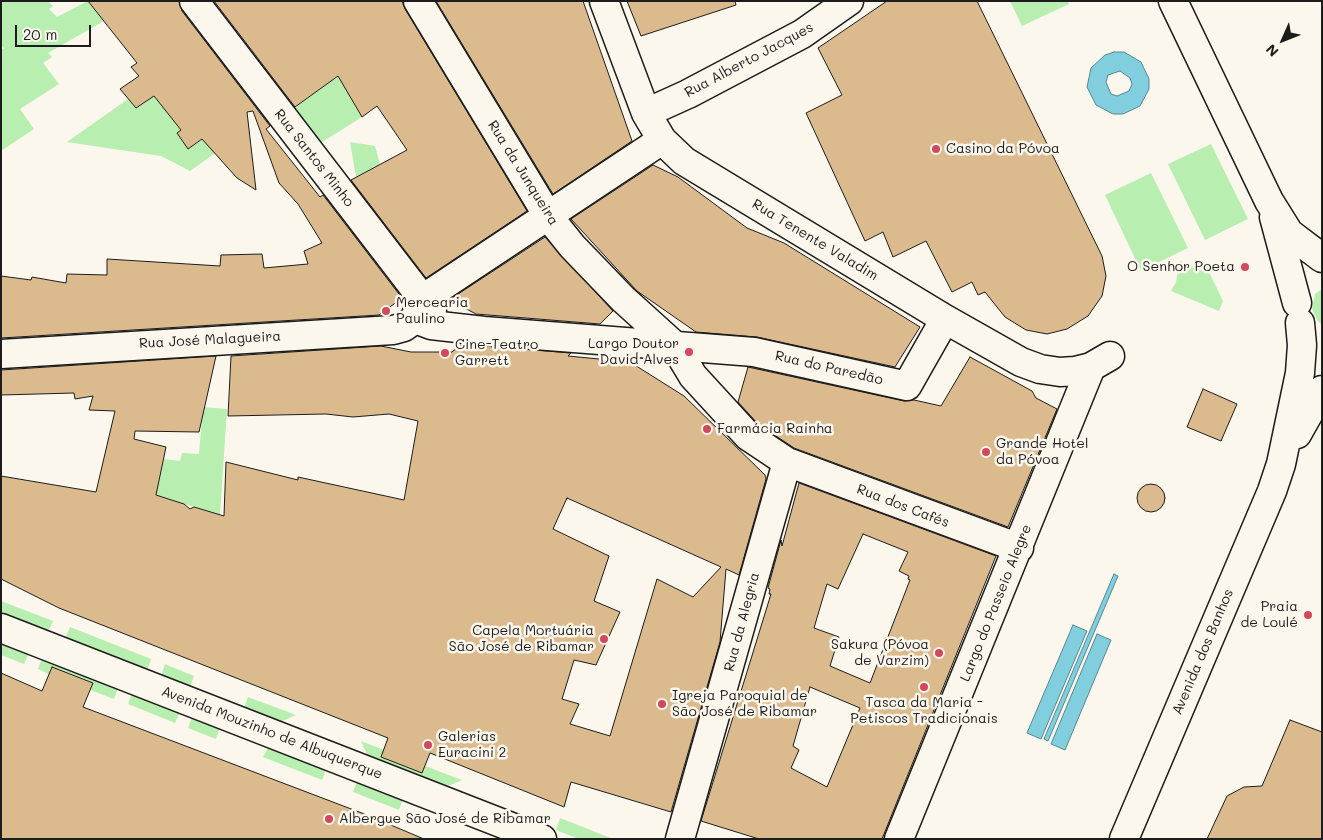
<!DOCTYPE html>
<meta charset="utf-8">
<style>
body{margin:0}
#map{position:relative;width:1323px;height:840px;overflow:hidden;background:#fbf7ec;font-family:Mali,sans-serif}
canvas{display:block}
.frame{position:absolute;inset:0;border:2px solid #1c1c1c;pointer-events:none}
.north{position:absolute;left:1258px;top:15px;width:50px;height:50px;-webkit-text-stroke:4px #fbf7ec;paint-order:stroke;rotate:226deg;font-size:14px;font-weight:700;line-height:20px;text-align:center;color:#1c1c1c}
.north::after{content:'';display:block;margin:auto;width:18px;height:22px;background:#1c1c1c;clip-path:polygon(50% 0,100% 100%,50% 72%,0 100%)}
.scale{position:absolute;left:15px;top:25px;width:76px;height:22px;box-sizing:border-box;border:2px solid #1c1c1c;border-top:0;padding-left:6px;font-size:15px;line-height:18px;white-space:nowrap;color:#1c1c1c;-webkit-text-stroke:4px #fbf7ec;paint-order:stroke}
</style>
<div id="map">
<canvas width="1323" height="840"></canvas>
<div class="frame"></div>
<div class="north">N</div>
<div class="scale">20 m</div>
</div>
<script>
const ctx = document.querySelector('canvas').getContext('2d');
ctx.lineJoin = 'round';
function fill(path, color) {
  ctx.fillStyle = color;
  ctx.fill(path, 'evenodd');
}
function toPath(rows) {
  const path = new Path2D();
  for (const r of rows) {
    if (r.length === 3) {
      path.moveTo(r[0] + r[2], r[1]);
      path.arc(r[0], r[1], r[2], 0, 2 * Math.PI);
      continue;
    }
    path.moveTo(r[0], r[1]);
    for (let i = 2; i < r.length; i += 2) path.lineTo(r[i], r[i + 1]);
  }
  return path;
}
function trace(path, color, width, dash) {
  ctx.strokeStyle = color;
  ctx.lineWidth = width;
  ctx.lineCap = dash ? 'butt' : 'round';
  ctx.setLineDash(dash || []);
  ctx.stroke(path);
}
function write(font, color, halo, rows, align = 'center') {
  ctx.font = font + ' Mali,sans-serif';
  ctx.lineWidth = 5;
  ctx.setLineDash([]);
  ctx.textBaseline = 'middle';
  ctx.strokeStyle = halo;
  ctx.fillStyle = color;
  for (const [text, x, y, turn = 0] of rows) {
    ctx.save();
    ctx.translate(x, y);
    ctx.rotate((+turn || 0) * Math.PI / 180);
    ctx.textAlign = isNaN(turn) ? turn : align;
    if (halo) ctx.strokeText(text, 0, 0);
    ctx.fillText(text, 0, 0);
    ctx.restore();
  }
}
const green = toPath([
 [1,1,48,1,53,6,49,9,57,17,88,1,104,21,48,53,52,57,43,63,59,84,20,109,34,129,1,151,1,49,5,49,1,45],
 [1010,1,1068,1,1069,4,1022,26],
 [376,74,349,95,362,117,319,144,293,109,335,78,353,75],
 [154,96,162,107,173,98,192,123,177,133,188,149,228,122,238,137,190,171,161,156,67,142,128,99,136,108],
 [350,142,375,146,380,164,356,177],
 [1211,144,1248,219,1205,240,1168,164],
 [1151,173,1188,248,1141,271,1105,195],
 [1180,261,1210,274,1223,301,1219,311,1171,291,1176,282],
 [1322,289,1322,325,1317,320,1312,308,1315,294],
 [203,407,227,409,220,515,156,495,164,459,180,461,182,453,199,454],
 [1,601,53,621,48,632,1,614],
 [70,627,151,659,147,671,65,639],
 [1,642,29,653,24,664,1,655],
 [42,658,118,688,114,699,90,690,92,683,52,667,49,674,38,669],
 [165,664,194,676,190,687,161,676],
 [132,693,180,712,175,723,128,704],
 [248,697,296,715,280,722,244,708],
 [192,717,220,727,216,739,188,728],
 [361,741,425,766,462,780,446,787,368,757],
 [269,746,326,769,322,780,263,757],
 [357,781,403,799,399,810,353,792],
 [560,818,613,839,579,839,556,830]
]);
const water = toPath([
 [1114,52,1124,52,1141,62,1149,79,1149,89,1140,106,1123,114,1113,114,1096,105,1087,87,1091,68,1105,55,1114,52],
 [1120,71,1130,78,1132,84,1129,91,1117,96,1111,94,1106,82,1108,75,1120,71],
 [1114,574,1118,576,1048,741,1044,739,1114,574],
 [1073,625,1087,631,1041,739,1027,733,1073,625],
 [1097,634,1111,640,1065,750,1051,744,1097,634]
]);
const building = toPath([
 [88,1,179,1,182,11,270,126,266,129,320,197,323,195,402,298,379,315,1,338,1,276,31,280,32,277,66,283,67,274,107,275,107,259,220,266,221,255,262,254,264,268,308,264,304,251,322,243,298,204,279,183,253,111,247,112,256,190,237,178,202,139,188,149,177,133,181,130,154,96,136,108,120,89,139,76,131,67,137,63,88,1],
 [214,1,402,1,405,9,527,211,426,278,351,180,407,150,377,106,362,117,338,76,295,107,214,1],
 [436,1,583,1,632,141,553,194,436,1],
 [627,1,735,1,736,5,641,36,627,1],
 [887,1,977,1,1102,256,1106,276,1102,296,1088,316,1067,329,1047,334,1026,330,1005,317,985,292,978,295,972,282,952,292,926,241,893,257,883,232,865,241,806,113,842,95,818,48,887,1],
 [653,165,678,177,747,228,784,243,920,327,895,367,757,337,696,332,637,291,571,219,653,165],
 [545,237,613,311,600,324,476,314,449,300,545,237],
 [462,344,571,353,568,356,630,362,684,396,765,475,766,479,739,575,726,569,720,642,671,812,571,782,564,807,430,753,422,773,381,757,388,738,59,608,1,579,1,476,96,492,115,411,89,410,93,396,75,399,74,393,1,395,1,370,216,356,199,432,135,431,134,439,166,447,156,495,184,504,190,509,194,507,224,516,226,462,298,480,298,477,404,500,418,421,389,414,353,417,326,414,228,416,231,356,381,346,411,352,452,352,462,344],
 [567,498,721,567,693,597,657,579,610,736,570,724,579,704,562,699,574,660,596,665,620,612,594,601,609,556,553,529,567,498],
 [970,357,1032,391,1036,398,1057,409,1008,527,794,448,758,424,738,402,748,367,904,401,914,400,941,406,970,357],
 [1203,389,1237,404,1221,441,1187,427,1203,389],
 [799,483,996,556,882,839,759,839,701,821,771,594,769,594,770,589,768,588,781,540,782,546,799,483],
 [863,534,908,552,899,571,909,576,908,579,910,580,870,683,830,666,839,637,814,628,827,584,838,589,863,534],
 [810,687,860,708,827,787,791,768,799,750,793,746,810,687],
 [1151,498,14],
 [52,667,93,683,83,707,367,815,424,839,1,839,1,673,42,691,52,667],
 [1290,720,1322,732,1322,839,1207,839,1227,796,1244,787,1262,786,1290,720]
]);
const minor = toPath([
 [418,1,548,216,572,246,623,299,675,346,693,376,748,436,787,462,1019,548],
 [604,1,646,113,662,140,684,161,945,319,1021,362,1040,369,1060,372,1075,371,1091,367,1110,356],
 [646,113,688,94,802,34,849,1],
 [415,319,431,325,484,331,754,352,907,386,945,319],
 [431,325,433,292,662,140],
 [1,354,393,330,404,327,415,319,421,300,415,289,194,1],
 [680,839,787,462],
 [899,839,1091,367]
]);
const major = toPath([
 [1173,1,1269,201,1289,233,1322,258],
 [1274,217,1297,303],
 [1297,434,1322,390],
 [1,628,542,839],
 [1124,839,1272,491,1281,464,1300,373,1302,345,1300,323]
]);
const markers = [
 [936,149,5,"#d1495b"],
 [1245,267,5,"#d1495b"],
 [386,311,5,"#d1495b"],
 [689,352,5,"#d1495b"],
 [445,353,5,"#d1495b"],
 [707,429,5,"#d1495b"],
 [986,452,5,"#d1495b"],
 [1308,615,5,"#d1495b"],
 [604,639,5,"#d1495b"],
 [939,653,5,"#d1495b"],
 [924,687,5,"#d1495b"],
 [662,704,5,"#d1495b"],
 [428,745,5,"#d1495b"],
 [329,819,5,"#d1495b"]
];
const streetNames = [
 ["Rua Alberto Jacques",749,60,-28],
 ["Rua Santos Minho",314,158,52],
 ["Rua da Junqueira",523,173,58],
 ["Rua Tenente Valadim",815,240,31],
 ["Rua José Malagueira",210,340,-3],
 ["Rua do Paredão",829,368,13],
 ["Rua dos Cafés",903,506,21],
 ["Largo do Passeio Alegre",996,603,-68],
 ["Rua da Alegria",742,622,-75],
 ["Avenida dos Banhos",1203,652,-67],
 ["Avenida Mouzinho de Albuquerque",272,733,21]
];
const poiNames = [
 ["Casino da Póvoa",946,149],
 ["O Senhor Poeta",1235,267,"right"],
 ["Mercearia",396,303],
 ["Paulino",396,319],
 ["Largo Doutor",679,344,"right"],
 ["David Alves",679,360,"right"],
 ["Cine-Teatro",455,345],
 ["Garrett",455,361],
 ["Farmácia Rainha",717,429],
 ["Grande Hotel",996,444],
 ["da Póvoa",996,460],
 ["Praia",1298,607,"right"],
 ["de Loulé",1298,623,"right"],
 ["Capela Mortuária",594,631,"right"],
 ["São José de Ribamar",594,647,"right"],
 ["Sakura (Póvoa",929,645,"right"],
 ["de Varzim)",929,661,"right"],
 ["Igreja Paroquial de",672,696],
 ["São José de Ribamar",672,712],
 ["Tasca da Maria -",924,703,"center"],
 ["Petiscos Tradicionais",924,719,"center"],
 ["Galerias",438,737],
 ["Euracini 2",438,753],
 ["Albergue São José de Ribamar",339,819]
];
fill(green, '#b8eeb0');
fill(water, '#80cede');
trace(water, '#588790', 1);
fill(building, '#dbba8d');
trace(building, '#1c1c1c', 1);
trace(minor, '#1c1c1c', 31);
trace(major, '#1c1c1c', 31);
trace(minor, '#fbf7ec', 28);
trace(major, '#fbf7ec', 28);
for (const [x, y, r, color] of markers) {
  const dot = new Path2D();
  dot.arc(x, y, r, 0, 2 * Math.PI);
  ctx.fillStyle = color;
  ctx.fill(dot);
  trace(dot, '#fbf7ec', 2);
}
write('14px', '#1c1c1c', '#fbf7ec', streetNames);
write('14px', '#1c1c1c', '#fbf7ec', poiNames, 'left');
</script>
